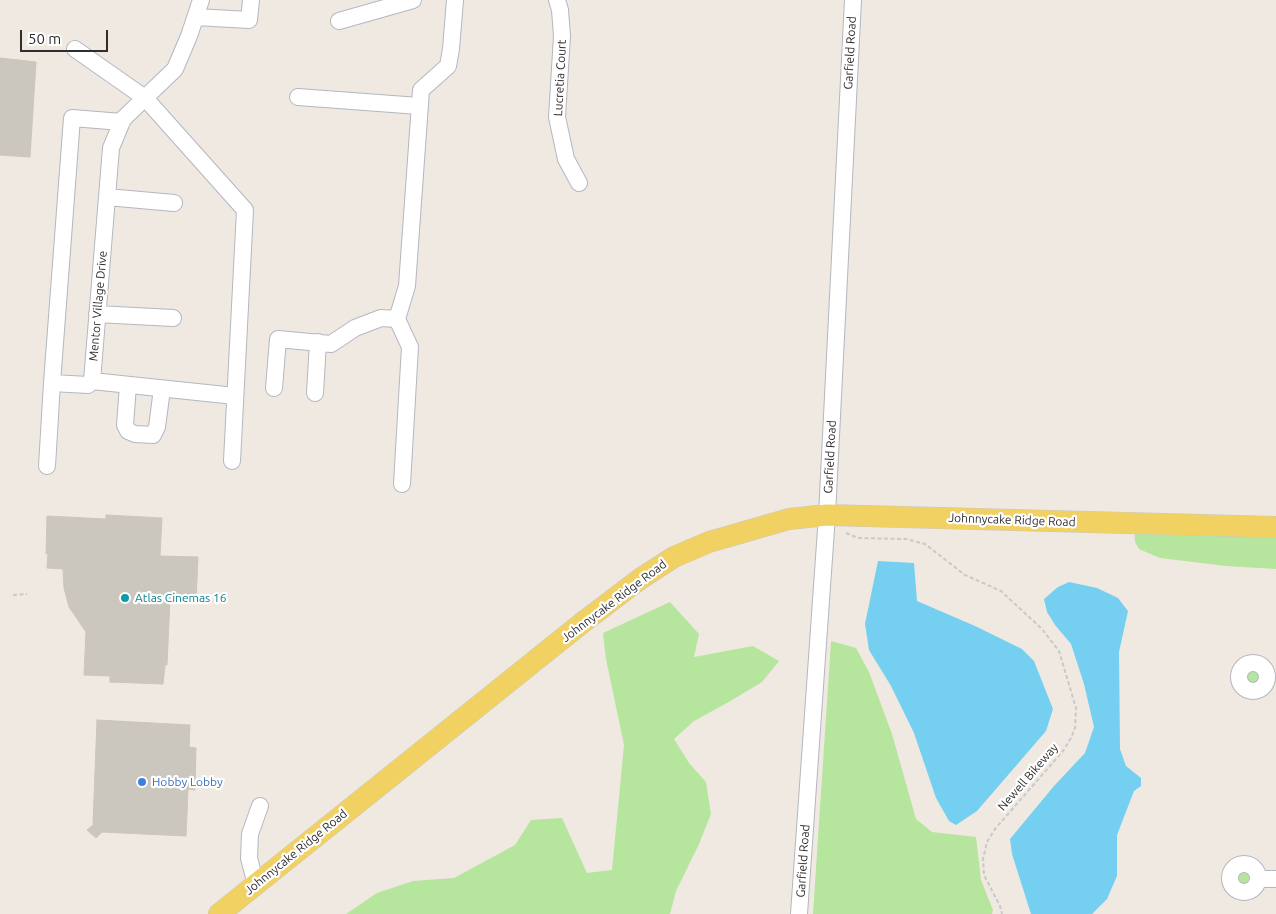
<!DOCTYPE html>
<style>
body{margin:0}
#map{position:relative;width:1276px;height:914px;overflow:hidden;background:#efe9e1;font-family:Ubuntu,sans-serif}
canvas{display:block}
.scale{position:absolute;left:20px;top:30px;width:88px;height:22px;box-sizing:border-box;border:2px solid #2e2e2e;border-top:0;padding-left:6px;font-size:15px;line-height:18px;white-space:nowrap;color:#2e2e2e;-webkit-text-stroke:4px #fff;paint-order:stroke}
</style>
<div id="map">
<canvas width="1276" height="914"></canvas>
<div class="scale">50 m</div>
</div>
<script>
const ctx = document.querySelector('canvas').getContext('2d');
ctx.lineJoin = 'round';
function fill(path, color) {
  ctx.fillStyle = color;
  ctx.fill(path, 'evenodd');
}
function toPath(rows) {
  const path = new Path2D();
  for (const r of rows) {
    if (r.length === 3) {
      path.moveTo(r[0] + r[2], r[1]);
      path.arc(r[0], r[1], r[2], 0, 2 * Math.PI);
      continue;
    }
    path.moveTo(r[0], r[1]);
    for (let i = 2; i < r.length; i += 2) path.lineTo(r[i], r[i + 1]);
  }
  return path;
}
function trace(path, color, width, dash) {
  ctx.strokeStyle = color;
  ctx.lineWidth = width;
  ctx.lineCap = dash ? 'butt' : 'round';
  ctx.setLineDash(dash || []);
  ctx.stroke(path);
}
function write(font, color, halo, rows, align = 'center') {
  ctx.font = font + ' Ubuntu,sans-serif';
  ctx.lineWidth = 4.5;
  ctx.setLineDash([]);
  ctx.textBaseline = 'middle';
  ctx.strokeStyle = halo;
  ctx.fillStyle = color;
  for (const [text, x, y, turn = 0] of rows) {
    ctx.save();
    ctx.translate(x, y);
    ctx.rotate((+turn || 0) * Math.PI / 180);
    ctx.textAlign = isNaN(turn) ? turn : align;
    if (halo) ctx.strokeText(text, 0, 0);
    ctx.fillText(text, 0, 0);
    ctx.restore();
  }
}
const green = toPath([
 [1134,527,1276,531,1276,569,1226,566,1160,558,1139,549,1135,542],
 [670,602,699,634,694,657,753,646,779,661,762,682,727,703,694,721,674,739,689,763,706,782,711,814,699,844,676,891,670,914,346,914,377,893,413,881,454,878,515,845,531,820,562,818,587,873,612,870,624,745,606,659,603,633],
 [831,641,856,648,869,672,892,734,916,819,932,832,976,837,981,880,993,910,992,914,813,914],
 [1253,676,8],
 [1244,878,8]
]);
const water = toPath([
 [878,561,914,563,917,601,975,626,1022,649,1034,661,1053,709,1046,731,977,811,956,825,949,821,936,798,914,733,891,686,869,650,865,624],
 [1069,582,1097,588,1118,598,1128,611,1119,652,1120,749,1126,766,1141,778,1141,786,1134,791,1117,835,1117,876,1107,899,1092,914,1031,914,1012,854,1010,839,1054,786,1085,753,1094,727,1084,684,1071,644,1055,625,1047,612,1044,599,1058,587]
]);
const building = toPath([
 [0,58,36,62,30,157,0,155,0,58],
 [106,515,162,518,160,556,198,557,196,600,170,599,167,665,165,665,163,684,110,682,110,676,84,675,86,632,69,607,64,588,63,569,47,568,48,553,46,554,47,516,106,519,106,515],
 [97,720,190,725,189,747,196,748,195,790,188,789,186,836,102,832,96,838,87,830,93,825,97,720]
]);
const path = toPath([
 [846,533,858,538,906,539,925,544,965,575,1001,591,1042,629,1059,651,1076,708,1075,728,1071,738,1063,751,995,829,987,842,983,859,984,875,1000,906,1002,914],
 [13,595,27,594]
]);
const minor = toPath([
 [557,0,560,10,562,36,557,117,566,159,579,183],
 [196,17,249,20,251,0],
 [339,21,413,0],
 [75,49,145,98,245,210,232,461],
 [298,97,419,106],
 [107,197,174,203],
 [97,314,173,318],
 [397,319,407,286,421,90,448,66,451,49,455,0],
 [92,381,111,148,123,119,175,69,189,36,201,0],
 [92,381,88,385,52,383,72,118,122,122],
 [92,381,235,396],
 [128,385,125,425,128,431,135,434,153,435,157,427,162,389],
 [274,388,278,339,331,344,355,328,381,318,397,319,410,347,402,484],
 [315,393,318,342],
 [47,466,52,383],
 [1253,677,14],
 [1244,878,14],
 [1258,879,1276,879],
 [256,885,249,858,250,834,260,806],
 [799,914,827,515,853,0]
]);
const major = toPath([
 [219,914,582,623,640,579,674,557,709,542,789,519,827,515,1276,527]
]);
const markers = [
 [125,598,5,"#0f9aa8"],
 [142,782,5,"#3f7fe0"]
];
const streetNames = [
 ["Garfield Road",850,53,-87],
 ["Lucretia Court",560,78,-87],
 ["Mentor Village Drive",98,306,-85],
 ["Garfield Road",830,457,-87],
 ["Johnnycake Ridge Road",1012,520,2],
 ["Johnnycake Ridge Road",614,601,-37],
 ["Newell Bikeway",1028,777,-49],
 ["Johnnycake Ridge Road",296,852,-39],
 ["Garfield Road",803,861,-86]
];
const cultureNames = [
 ["Atlas Cinemas 16",135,598]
];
const shopNames = [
 ["Hobby Lobby",152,782]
];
fill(green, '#b6e59e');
fill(water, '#75cff0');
fill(building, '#cbc7bf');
trace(building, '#cbc5ba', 1);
trace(minor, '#b4b7c1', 18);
trace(major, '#c9c9c9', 22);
trace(path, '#c9c9c9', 2, [4, 2.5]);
trace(minor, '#fff', 16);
trace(major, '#f2d163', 21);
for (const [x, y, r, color] of markers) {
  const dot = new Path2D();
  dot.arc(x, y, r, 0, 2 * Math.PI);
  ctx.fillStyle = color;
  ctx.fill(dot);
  trace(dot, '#fff', 2);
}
write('12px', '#2e2e2e', '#fff', streetNames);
write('12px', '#0d838f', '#fff', cultureNames, 'left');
write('12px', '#366cbe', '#fff', shopNames, 'left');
</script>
